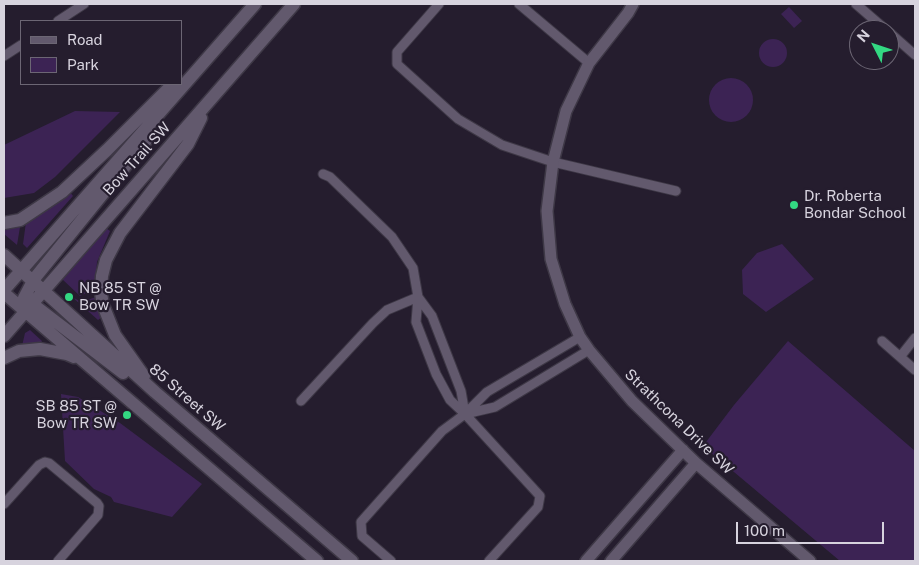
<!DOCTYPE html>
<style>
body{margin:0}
#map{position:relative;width:919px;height:565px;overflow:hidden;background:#251d2e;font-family:"Public Sans",sans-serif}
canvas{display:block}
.frame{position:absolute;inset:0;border:5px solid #d7d3de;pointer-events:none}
.legend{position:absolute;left:20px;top:20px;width:162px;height:65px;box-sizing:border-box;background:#251d2e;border:1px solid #6c6674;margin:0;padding:6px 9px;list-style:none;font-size:15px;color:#d7d3de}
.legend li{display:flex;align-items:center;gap:10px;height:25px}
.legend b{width:25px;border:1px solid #6c6674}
.north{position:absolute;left:849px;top:20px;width:50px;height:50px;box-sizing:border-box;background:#251d2e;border:1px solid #6c6674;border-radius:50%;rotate:311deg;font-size:14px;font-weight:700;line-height:20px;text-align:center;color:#d7d3de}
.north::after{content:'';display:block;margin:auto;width:18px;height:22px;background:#33d882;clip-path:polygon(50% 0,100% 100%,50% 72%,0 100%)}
.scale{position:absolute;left:736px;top:522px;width:148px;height:22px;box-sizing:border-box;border:2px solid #d7d3de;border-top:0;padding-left:6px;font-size:15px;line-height:18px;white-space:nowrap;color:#d7d3de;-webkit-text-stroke:4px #251d2e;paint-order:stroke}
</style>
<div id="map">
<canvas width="919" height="565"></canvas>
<div class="frame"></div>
<ul class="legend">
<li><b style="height:6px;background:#62596d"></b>Road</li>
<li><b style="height:14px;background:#3c2354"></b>Park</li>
</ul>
<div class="north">N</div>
<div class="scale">100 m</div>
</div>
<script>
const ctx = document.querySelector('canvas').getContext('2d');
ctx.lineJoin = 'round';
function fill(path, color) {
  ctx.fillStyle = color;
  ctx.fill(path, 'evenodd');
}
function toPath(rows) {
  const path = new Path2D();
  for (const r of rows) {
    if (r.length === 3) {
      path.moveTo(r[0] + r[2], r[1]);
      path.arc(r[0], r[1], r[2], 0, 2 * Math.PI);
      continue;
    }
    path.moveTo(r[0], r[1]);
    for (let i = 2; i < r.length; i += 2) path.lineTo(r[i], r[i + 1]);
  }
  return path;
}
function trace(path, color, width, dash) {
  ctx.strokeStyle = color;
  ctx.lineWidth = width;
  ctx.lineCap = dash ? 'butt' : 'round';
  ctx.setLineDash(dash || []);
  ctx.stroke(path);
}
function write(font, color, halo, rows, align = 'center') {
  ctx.font = font + ' "Public Sans",sans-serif';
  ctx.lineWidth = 4.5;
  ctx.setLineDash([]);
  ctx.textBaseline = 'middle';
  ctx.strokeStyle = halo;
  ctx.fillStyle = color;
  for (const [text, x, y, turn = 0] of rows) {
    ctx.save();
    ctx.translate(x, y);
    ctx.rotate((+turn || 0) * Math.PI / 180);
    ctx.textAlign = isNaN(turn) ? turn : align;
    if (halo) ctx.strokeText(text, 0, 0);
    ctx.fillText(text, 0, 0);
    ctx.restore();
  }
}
const green = toPath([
 [789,7,802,21,794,28,781,14],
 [773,53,14],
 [731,100,22],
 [75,111,120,112,55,177,34,193,4,198,4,145],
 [70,192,73,196,27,248,23,244,26,222,35,218],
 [19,225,20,227,17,245,4,234,4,228],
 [106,228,110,231,97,262,95,289,80,296,62,279],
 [782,244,814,279,766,312,743,294,742,270,757,253],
 [71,296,81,302,96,297,102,317,98,320],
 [30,330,42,341,40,345,22,346,25,333],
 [788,341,915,451,915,561,840,561,703,446,734,405],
 [61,394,78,397,120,423,202,484,172,517,114,502,111,497,94,489,65,461]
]);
const minor = toPath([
 [439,4,397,52,397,64,458,119,502,145,553,162,676,191],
 [519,4,589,63],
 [856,4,886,30],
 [58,21,84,4],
 [889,32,915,55],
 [4,56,21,45],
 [323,174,330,177,392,237,413,268,418,297,416,322,436,374,450,400,465,414,540,496,538,507,489,561],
 [418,297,432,316,461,391,465,414],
 [882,341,915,370],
 [900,357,915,338],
 [301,401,373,323,387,310,418,297],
 [465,414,495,407,589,350],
 [4,504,39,465,45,462,49,463,97,503,99,506,98,515,58,561],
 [391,561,362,536,361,522,442,431,465,414,487,392,580,337]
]);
const tertiary = toPath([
 [633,4,628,13,589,63,566,111,553,162,547,211,551,259,565,304,580,337,589,350,632,401,696,463,810,561],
 [586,561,683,450],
 [611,561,696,463]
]);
const secondary = toPath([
 [4,223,20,220,62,192,107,150,173,84],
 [4,255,155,392,352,561],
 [4,290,255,4],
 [4,293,317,561],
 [26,299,123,373],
 [25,312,24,298,34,279,152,133],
 [4,336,294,4],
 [4,358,19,351,40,349,67,354,74,357],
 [144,376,115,335,103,305,101,293,102,276,106,260,120,233,188,144,201,118]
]);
const markers = [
 [794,205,5,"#33d882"],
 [69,297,5,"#33d882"],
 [127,415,5,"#33d882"]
];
const streetNames = [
 ["Bow Trail SW",137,159,-48],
 ["85 Street SW",187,398,41],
 ["Strathcona Drive SW",679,422,44]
];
const poiNames = [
 ["Dr. Roberta",804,196],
 ["Bondar School",804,213],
 ["NB 85 ST @",79,288],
 ["Bow TR SW",79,305],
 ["SB 85 ST @",117,406,"right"],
 ["Bow TR SW",117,423,"right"]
];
fill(green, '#3c2354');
trace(minor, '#3e3846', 11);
trace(tertiary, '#3e3846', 14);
trace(secondary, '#3e3846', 15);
trace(minor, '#62596d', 9);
trace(tertiary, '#62596d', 11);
trace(secondary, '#62596d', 12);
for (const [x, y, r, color] of markers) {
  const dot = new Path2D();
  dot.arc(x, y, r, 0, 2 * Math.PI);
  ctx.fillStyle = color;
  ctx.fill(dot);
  trace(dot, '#251d2e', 2);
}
write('15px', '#d7d3de', '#251d2e', streetNames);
write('15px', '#d7d3de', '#251d2e', poiNames, 'left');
</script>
